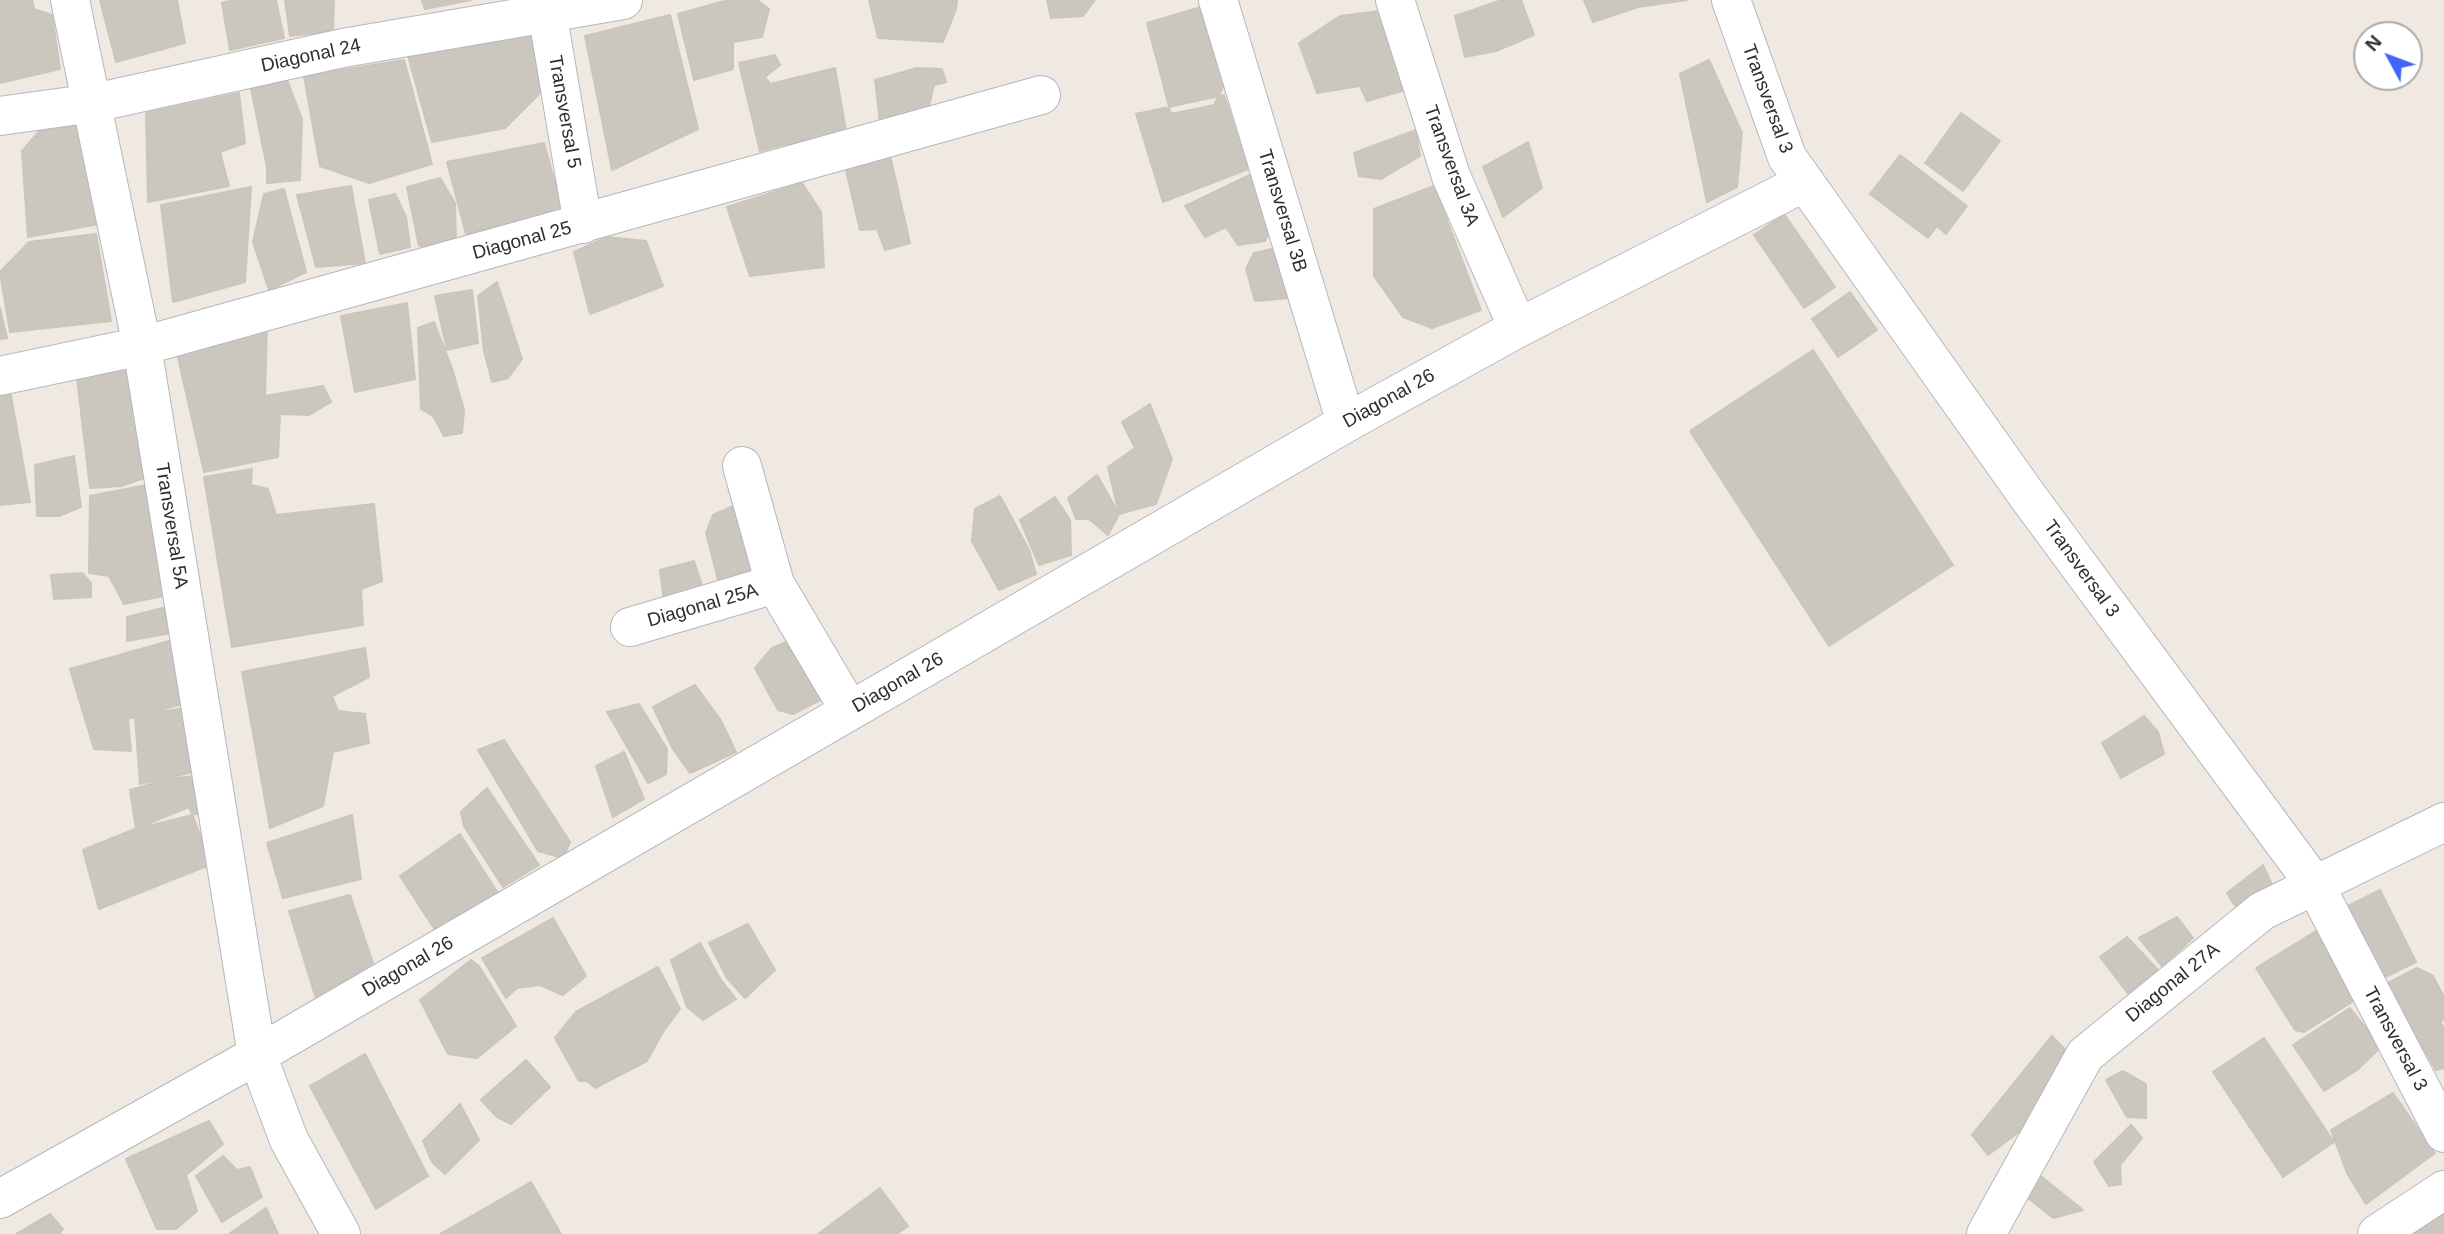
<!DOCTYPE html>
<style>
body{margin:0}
#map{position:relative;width:2444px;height:1234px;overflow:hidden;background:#efe9e1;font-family:Helvetica,sans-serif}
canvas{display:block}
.north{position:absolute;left:2353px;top:21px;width:70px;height:70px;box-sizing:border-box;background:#fff;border:2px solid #ababab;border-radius:50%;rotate:311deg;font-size:19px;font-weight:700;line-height:28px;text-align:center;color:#2e2e2e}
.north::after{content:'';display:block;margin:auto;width:24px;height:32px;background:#4264fb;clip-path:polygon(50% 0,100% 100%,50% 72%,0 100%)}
</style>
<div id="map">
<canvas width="2444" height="1234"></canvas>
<div class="north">N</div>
</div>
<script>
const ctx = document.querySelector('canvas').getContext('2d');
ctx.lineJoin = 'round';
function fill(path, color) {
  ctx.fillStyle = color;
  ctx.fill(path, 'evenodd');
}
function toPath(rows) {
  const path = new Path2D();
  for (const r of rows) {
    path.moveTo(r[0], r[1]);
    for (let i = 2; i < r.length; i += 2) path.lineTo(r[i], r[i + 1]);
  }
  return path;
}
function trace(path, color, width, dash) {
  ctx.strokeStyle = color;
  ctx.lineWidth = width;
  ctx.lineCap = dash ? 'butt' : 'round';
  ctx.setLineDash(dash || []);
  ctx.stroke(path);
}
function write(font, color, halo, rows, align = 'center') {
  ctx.font = font + ' Helvetica,sans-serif';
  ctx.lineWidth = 6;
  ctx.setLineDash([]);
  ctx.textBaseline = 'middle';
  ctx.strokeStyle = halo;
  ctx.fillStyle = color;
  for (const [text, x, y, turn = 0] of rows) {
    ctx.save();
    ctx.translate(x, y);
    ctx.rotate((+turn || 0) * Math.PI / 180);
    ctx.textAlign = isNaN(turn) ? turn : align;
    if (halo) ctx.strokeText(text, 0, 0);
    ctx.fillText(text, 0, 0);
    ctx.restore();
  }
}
const building = toPath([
 [0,0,32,0,34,9,52,15,60,69,0,83,0,0],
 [100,0,177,0,185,43,116,62,100,0],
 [232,0,276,0,284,38,230,50,222,3,232,0],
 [285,0,334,0,333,31,290,36,285,0],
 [422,0,471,0,425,9,422,0],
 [728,0,757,0,769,9,762,37,733,42,733,69,694,80,678,14,728,0],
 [869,0,957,0,956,9,943,42,878,38,869,0],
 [1047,0,1095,0,1083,16,1051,18,1047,0],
 [1502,0,1521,0,1534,35,1496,51,1465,57,1455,16,1502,0],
 [1584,0,1687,0,1638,7,1593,22,1584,0],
 [1208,5,1231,71,1214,105,1171,114,1147,23,1208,5],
 [1380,11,1405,90,1367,101,1360,86,1317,93,1299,43,1340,16,1380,11],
 [670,15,698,129,612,170,585,36,670,15],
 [531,33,541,92,505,128,432,142,408,56,531,33],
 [775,55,780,65,765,77,770,84,835,68,846,131,802,148,786,144,760,151,739,63,775,55],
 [404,60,432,164,369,183,320,166,304,76,404,60],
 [1709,60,1742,133,1737,187,1707,202,1680,74,1709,60],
 [917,68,942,69,946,82,934,85,927,114,880,122,875,80,917,68],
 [287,80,302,119,300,180,267,183,267,167,251,89,287,80],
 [239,93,245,143,220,152,229,186,148,202,146,113,239,93],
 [1224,95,1248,169,1163,202,1136,114,1224,95],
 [1961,113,2000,141,1963,191,1925,163,1961,113],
 [84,114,104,223,28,237,22,151,42,128,84,114],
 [1416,130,1420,156,1381,179,1359,176,1354,153,1416,130],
 [1528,142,1542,188,1503,217,1483,167,1528,142],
 [544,143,563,211,466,234,447,162,544,143],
 [890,155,910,243,885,250,877,229,860,230,845,166,890,155],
 [1900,155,1967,206,1946,234,1937,226,1928,238,1870,194,1900,155],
 [1252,174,1274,222,1265,241,1238,245,1226,227,1205,237,1185,206,1252,174],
 [440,178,455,203,456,242,419,246,407,187,440,178],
 [802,183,821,212,824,267,750,276,727,207,802,183],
 [351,186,365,263,316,267,297,195,351,186],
 [1434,186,1481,310,1432,328,1403,317,1374,276,1374,209,1434,186],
 [251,187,245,282,173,302,161,205,251,187],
 [284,189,306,272,269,290,253,242,264,194,284,189],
 [395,194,406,217,410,247,380,254,369,200,395,194],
 [1784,214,1835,287,1804,308,1754,235,1784,214],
 [96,234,111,321,10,332,0,272,29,242,96,234],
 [607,237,646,241,663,286,590,314,574,252,607,237],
 [1276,248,1291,298,1255,301,1246,269,1254,253,1276,248],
 [497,282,522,359,508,378,492,382,484,351,478,296,497,282],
 [472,290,478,343,447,350,435,296,472,290],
 [1850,292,1877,330,1838,357,1812,319,1850,292],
 [407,303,415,379,355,392,341,316,407,303],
 [0,308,7,338,0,339,0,308],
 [434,322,452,368,464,410,462,433,444,436,433,416,421,409,418,328,434,322],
 [267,324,265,396,323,386,331,402,309,415,280,414,278,457,204,472,177,353,267,324],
 [1813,350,1953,565,1829,646,1690,431,1813,350],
 [133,365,150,476,121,486,90,488,77,378,133,365],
 [10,390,30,502,0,505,0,392,10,390],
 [1150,404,1172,459,1156,504,1119,514,1108,467,1135,448,1122,422,1150,404],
 [74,456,81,507,59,516,37,516,35,465,74,456],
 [252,469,251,485,268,489,276,515,374,504,382,581,361,589,363,625,232,647,204,477,252,469],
 [1097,475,1119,514,1108,535,1089,519,1076,519,1068,498,1097,475],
 [157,483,173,594,124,604,109,576,89,573,90,496,157,483],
 [1000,496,1029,550,1036,574,999,590,972,541,975,509,1000,496],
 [1055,497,1070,520,1071,555,1039,565,1020,520,1055,497],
 [736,505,763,576,721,591,706,533,713,515,736,505],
 [694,561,704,592,664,601,660,570,694,561],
 [82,573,91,583,91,597,54,599,51,575,82,573],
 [166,607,171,633,127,641,127,617,166,607],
 [176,639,189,702,128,719,131,751,94,749,70,669,176,639],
 [791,640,822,699,793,714,778,710,755,668,772,648,791,640],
 [365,648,369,677,332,696,338,711,365,714,369,743,333,752,323,806,270,828,242,672,365,648],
 [695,685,720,719,736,752,690,773,673,749,653,707,695,685],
 [639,704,667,749,666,774,648,783,607,712,639,704],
 [191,707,202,770,140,784,135,716,191,707],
 [2144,716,2158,732,2164,754,2121,778,2102,743,2144,716],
 [504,740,570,842,563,858,538,851,478,750,504,740],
 [624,752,644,799,613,817,596,766,624,752],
 [201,775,208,811,136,829,130,790,169,779,201,775],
 [487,788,539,865,503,887,464,826,461,812,487,788],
 [189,807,212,864,99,909,83,850,189,807],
 [352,815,361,879,283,898,267,843,352,815],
 [460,834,498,893,437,933,400,876,460,834],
 [2263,865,2273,887,2249,910,2235,906,2227,893,2263,865],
 [2380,890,2416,962,2385,977,2377,975,2344,908,2380,890],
 [350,895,374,966,317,1002,289,911,350,895],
 [2177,917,2193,938,2162,966,2139,938,2177,917],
 [553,918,586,976,563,995,540,985,517,988,506,998,482,958,553,918],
 [748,924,775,970,745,998,727,978,709,943,748,924],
 [2316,931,2357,999,2304,1032,2295,1030,2256,968,2316,931],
 [2127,937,2159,971,2133,1000,2100,957,2127,937],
 [700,943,721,980,736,999,703,1020,687,1007,671,960,700,943],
 [471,960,479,966,516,1026,477,1058,448,1054,420,1000,471,960],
 [658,967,680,1009,663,1032,647,1061,595,1088,587,1081,579,1081,555,1038,576,1012,658,967],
 [2417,968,2433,976,2444,997,2444,1019,2440,1022,2444,1028,2444,1068,2436,1070,2386,984,2417,968],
 [2350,1008,2381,1047,2357,1070,2324,1091,2293,1045,2350,1008],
 [2052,1036,2074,1059,2019,1132,1988,1155,1972,1135,2052,1036],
 [2264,1038,2334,1142,2283,1177,2213,1072,2264,1038],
 [365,1054,428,1176,376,1209,310,1086,365,1054],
 [526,1060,550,1087,511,1124,497,1117,481,1100,526,1060],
 [2123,1071,2146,1084,2146,1118,2127,1117,2106,1080,2123,1071],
 [2393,1093,2435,1153,2366,1204,2347,1173,2331,1130,2393,1093],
 [460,1104,479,1140,445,1174,432,1162,423,1141,460,1104],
 [209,1121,223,1144,186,1175,197,1211,176,1229,157,1229,126,1159,209,1121],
 [2131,1125,2142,1138,2120,1165,2121,1184,2109,1186,2094,1162,2131,1125],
 [223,1156,237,1170,250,1167,262,1197,222,1222,196,1176,223,1156],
 [2038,1174,2083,1210,2053,1218,2022,1193,2038,1174],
 [531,1182,561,1234,440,1234,531,1182],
 [880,1188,908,1226,897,1234,818,1234,880,1188],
 [266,1208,278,1234,229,1234,266,1208],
 [2444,1209,2444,1234,2398,1234,2444,1209],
 [50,1214,63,1229,59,1234,16,1234,50,1214]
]);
const street = toPath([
 [70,0,142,346,257,1055,289,1140,341,1234],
 [545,0,583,224],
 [1218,0,1346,423],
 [1395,0,1451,176,1518,328],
 [1731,0,1787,157,2029,498,2315,885,2444,1133],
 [0,116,94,103,343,48,623,0],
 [0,376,142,346,1041,95],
 [742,466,775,584,850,711],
 [630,627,775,584],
 [0,1199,257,1055,1346,423,1518,328,1805,182],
 [1986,1234,2085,1055,2262,911,2444,822],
 [2377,1234,2444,1190]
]);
const streetNames = [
 ["Diagonal 24",311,56,-12],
 ["Transversal 3",1767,99,70],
 ["Transversal 5",564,112,80],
 ["Transversal 3A",1451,166,70],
 ["Transversal 3B",1282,211,73],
 ["Diagonal 25",522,241,-15],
 ["Diagonal 26",1389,399,-29],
 ["Transversal 5A",171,526,81],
 ["Transversal 3",2081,569,54],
 ["Diagonal 25A",703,606,-16],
 ["Diagonal 26",898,683,-30],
 ["Diagonal 26",408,967,-30],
 ["Diagonal 27A",2173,983,-39],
 ["Transversal 3",2395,1039,62]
];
fill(building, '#cbc7bf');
trace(building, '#cbc5ba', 2);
trace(street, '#b4b7c1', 40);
trace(street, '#fff', 38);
write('19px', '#2e2e2e', '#fff', streetNames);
</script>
